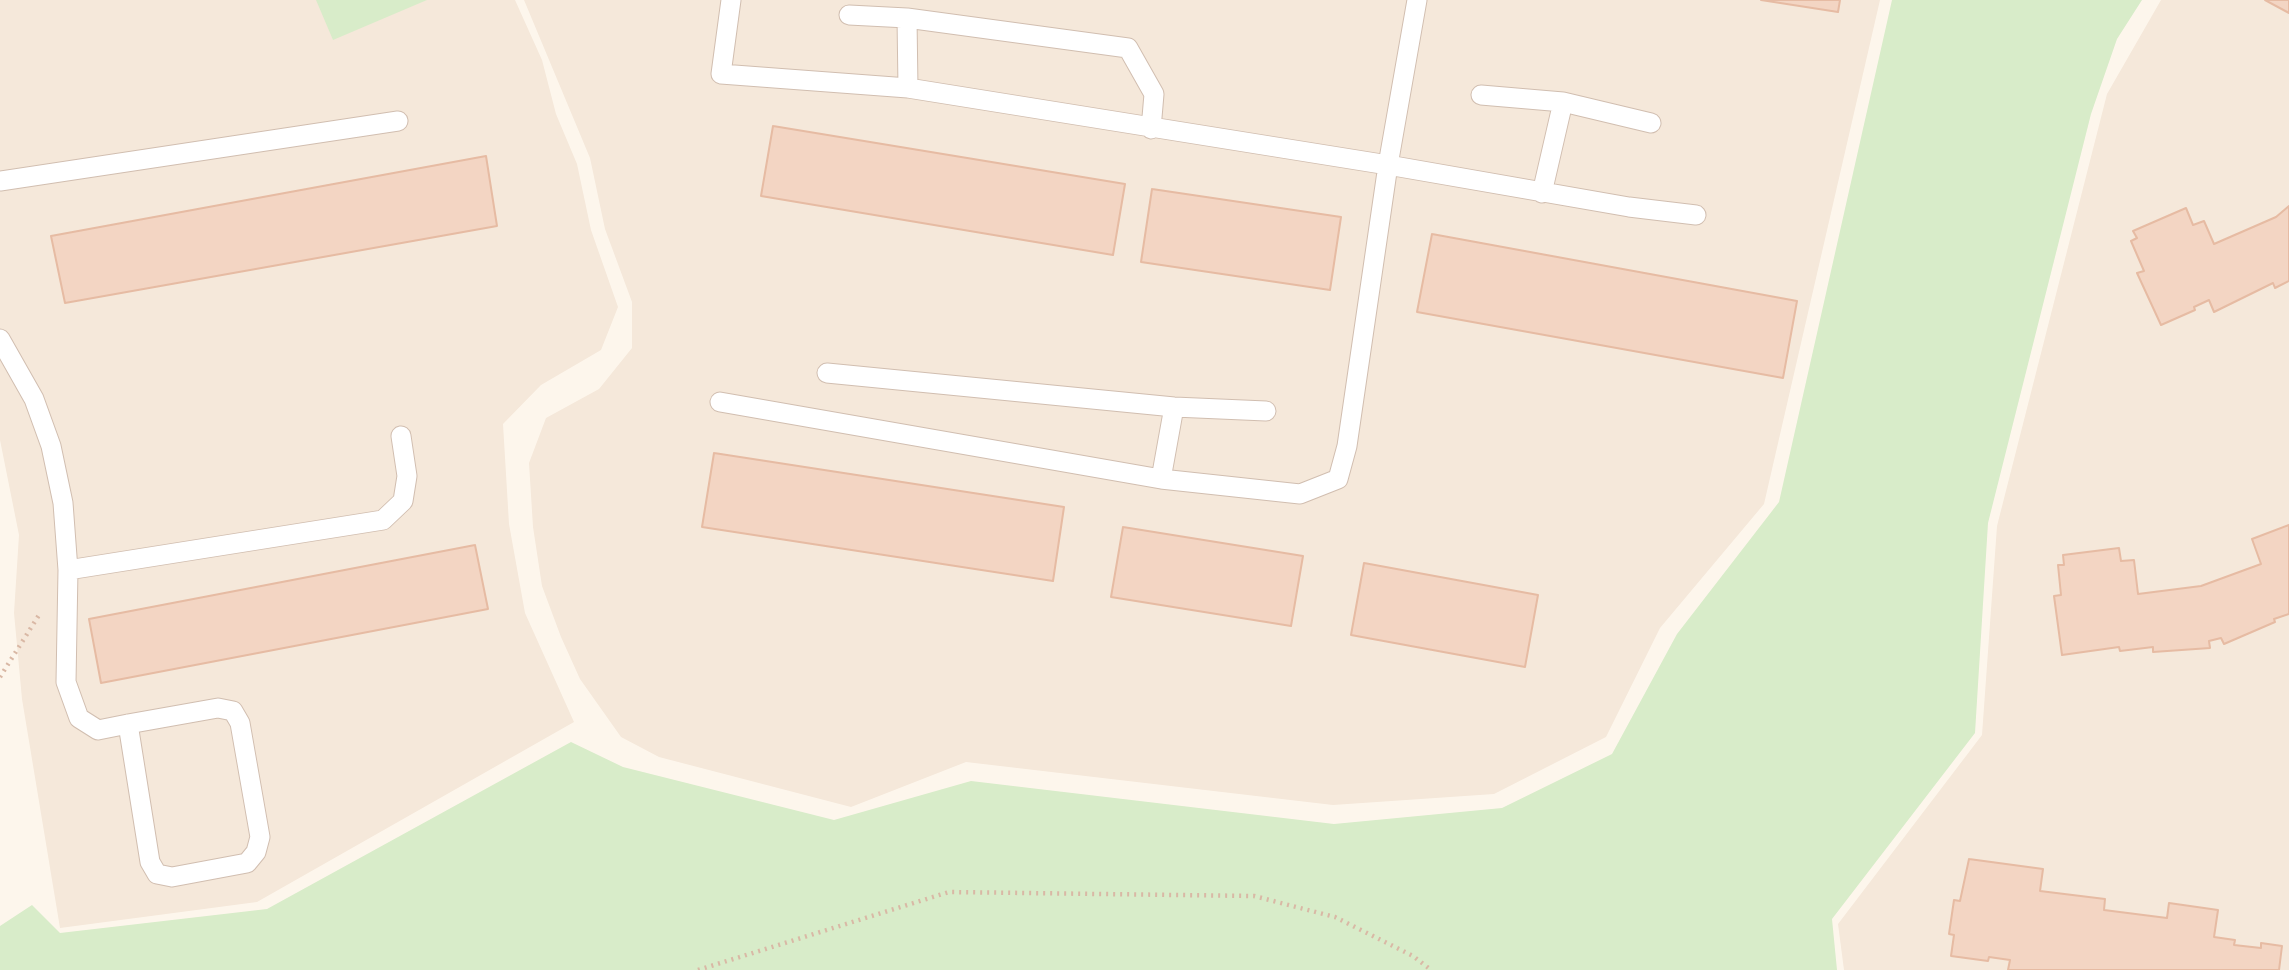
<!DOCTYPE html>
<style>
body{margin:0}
canvas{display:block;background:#fdf6ec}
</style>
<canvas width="2289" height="970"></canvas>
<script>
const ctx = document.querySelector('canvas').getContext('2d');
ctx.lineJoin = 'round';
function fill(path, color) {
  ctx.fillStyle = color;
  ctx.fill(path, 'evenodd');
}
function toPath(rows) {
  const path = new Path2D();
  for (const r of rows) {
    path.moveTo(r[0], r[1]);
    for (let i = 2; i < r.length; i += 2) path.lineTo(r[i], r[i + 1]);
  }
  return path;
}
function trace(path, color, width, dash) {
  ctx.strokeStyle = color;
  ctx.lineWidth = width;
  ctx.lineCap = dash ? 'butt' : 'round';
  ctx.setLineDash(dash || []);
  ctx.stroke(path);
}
const residential = toPath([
 [0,0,515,0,542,60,556,114,577,164,591,230,618,307,601,350,541,385,503,424,509,524,525,613,574,722,257,902,60,928,22,699,14,613,19,535,0,440],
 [524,0,1880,0,1764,504,1660,628,1606,737,1494,794,1333,805,966,762,851,807,659,757,621,737,580,679,561,637,542,586,533,527,529,463,546,418,599,389,632,348,632,302,605,229,590,158],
 [2161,0,2289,0,2289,970,1844,970,1838,924,1982,735,1997,526,2107,94]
]);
const green = toPath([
 [316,0,427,0,333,40],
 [1892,0,2142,0,2117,39,2091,114,1988,523,1975,733,1832,919,1837,970,0,970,0,926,32,905,60,933,267,909,571,742,623,767,834,820,971,781,1334,824,1502,808,1612,754,1677,634,1779,502]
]);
const building = toPath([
 [1761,0,1840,0,1838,12,1761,0],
 [2265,0,2289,0,2289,13,2265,0],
 [773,126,1125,184,1113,255,761,196,773,126],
 [486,156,497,226,65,303,51,236,486,156],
 [1152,189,1341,217,1330,290,1141,262,1152,189],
 [2289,206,2289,281,2275,288,2273,283,2214,312,2209,300,2194,307,2195,310,2161,325,2137,273,2144,271,2131,241,2137,238,2133,231,2186,208,2193,225,2204,221,2214,244,2276,217,2289,206],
 [1432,234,1797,301,1783,378,1417,312,1432,234],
 [714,453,1064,507,1053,581,702,527,714,453],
 [2289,525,2289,614,2274,619,2275,622,2224,644,2221,638,2209,641,2210,648,2153,652,2153,647,2120,651,2119,647,2062,655,2054,596,2061,595,2058,565,2064,565,2063,555,2119,548,2121,561,2134,560,2138,594,2201,586,2261,564,2252,539,2289,525],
 [1123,527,1303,556,1291,626,1111,597,1123,527],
 [475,545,488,609,101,683,89,619,475,545],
 [1364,563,1538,595,1525,667,1351,635,1364,563],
 [1969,859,2043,869,2040,891,2105,899,2104,910,2167,918,2169,903,2218,910,2214,937,2235,940,2234,945,2261,948,2261,943,2282,946,2279,970,2008,970,2010,960,1989,957,1988,961,1951,956,1954,935,1949,934,1954,900,1960,901,1969,859]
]);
const path = toPath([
 [0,677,39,615],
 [698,970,949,892,1254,896,1335,917,1413,956,1431,970]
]);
const lane = toPath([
 [731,0,721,74,908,88,1388,165,1629,207,1696,215],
 [849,15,907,18,1128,48,1154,94,1151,129],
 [907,18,908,88],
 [1481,95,1563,102,1651,123],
 [0,181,398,121],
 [1542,193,1563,102],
 [0,339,34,399,51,446,63,503,68,570,66,682,79,718,98,730,128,724,218,708,233,711,240,723,260,837,256,852,247,863,172,877,157,874,150,862,128,724],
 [827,373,1174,407,1266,411],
 [720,402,1161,479,1300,494,1338,479,1347,446,1388,165,1417,0],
 [1161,479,1174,407],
 [68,570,383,520,403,501,407,476,401,436]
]);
fill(residential, '#f5e8da');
fill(green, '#d8ecc9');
fill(building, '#f3d5c3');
trace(building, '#e6bba3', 2);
trace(lane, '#d1beb0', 21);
trace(path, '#d9b8a5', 4.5, [2, 5]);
trace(lane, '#fff', 19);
</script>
